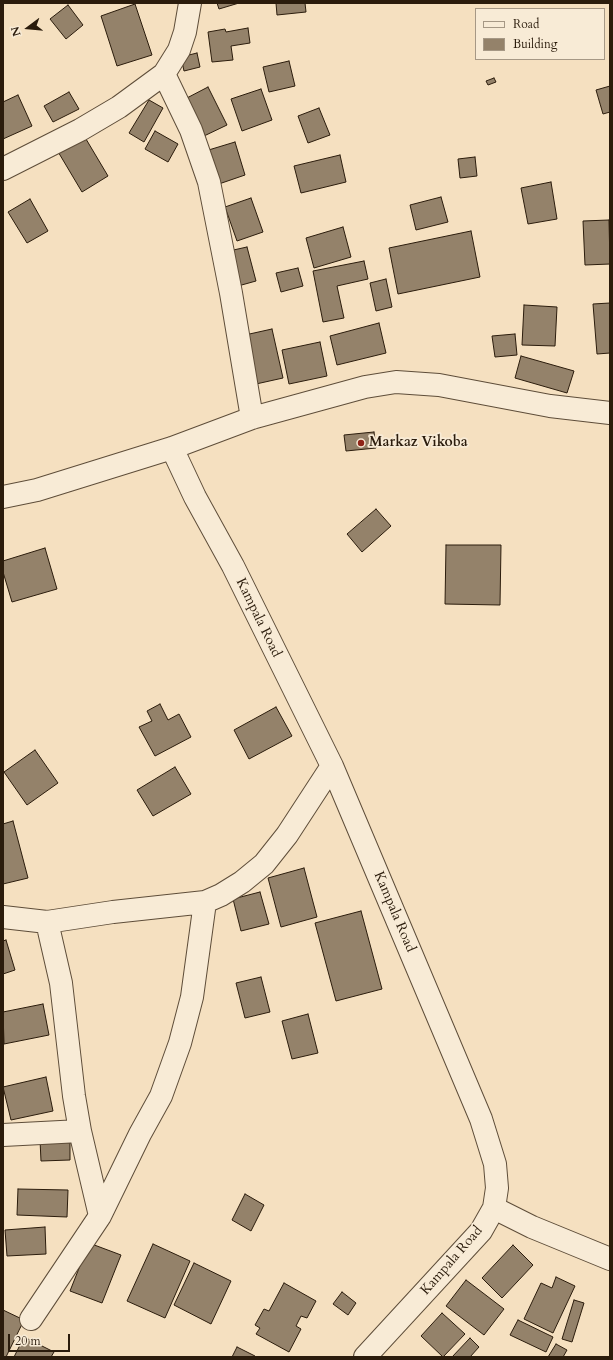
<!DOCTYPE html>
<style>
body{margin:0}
#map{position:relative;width:613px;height:1360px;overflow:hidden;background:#f5e0c0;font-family:Cardo,serif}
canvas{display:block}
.frame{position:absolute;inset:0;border:4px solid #2b1c0c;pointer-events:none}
.legend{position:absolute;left:475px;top:8px;width:130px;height:52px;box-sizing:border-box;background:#f8ebd6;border:1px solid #a69885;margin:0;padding:5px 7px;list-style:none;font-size:12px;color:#2b1c0c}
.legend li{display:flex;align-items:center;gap:8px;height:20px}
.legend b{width:20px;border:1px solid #a69885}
.north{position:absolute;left:8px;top:8px;width:40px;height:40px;-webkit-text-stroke:3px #f8ebd6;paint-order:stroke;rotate:254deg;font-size:11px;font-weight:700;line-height:16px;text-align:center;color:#2b1c0c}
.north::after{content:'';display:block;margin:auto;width:14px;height:18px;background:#2b1c0c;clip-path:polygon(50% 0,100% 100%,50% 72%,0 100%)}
.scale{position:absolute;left:8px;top:1334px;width:62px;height:18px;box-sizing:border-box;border:2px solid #2b1c0c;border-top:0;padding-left:5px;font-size:12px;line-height:14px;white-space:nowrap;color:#2b1c0c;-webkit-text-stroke:3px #f8ebd6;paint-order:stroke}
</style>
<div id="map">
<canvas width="613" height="1360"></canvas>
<div class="frame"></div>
<ul class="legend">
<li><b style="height:5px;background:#f8ebd6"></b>Road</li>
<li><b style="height:11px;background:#94826a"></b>Building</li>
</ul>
<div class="north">N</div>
<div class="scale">20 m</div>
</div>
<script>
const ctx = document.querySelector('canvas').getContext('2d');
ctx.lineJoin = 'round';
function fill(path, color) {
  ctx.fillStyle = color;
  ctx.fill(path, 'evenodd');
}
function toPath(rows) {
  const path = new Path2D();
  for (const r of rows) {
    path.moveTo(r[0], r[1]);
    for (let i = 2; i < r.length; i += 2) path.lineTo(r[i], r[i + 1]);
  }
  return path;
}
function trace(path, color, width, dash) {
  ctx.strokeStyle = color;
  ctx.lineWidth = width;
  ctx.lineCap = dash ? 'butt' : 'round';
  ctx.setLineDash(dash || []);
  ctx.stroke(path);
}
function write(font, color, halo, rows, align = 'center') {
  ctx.font = font + ' Cardo,serif';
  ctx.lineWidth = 3.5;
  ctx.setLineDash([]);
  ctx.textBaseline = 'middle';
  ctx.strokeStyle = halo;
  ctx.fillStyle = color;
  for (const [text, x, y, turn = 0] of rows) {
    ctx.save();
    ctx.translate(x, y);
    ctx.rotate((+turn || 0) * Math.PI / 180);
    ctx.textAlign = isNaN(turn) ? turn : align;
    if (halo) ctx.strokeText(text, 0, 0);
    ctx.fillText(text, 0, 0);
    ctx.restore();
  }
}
const building = toPath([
 [217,3,239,3,219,9,217,3],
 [276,3,305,3,306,12,277,15,276,3],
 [135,4,152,55,117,66,101,16,135,4],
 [68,5,83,25,66,39,50,19,68,5],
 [248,28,250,43,231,46,233,60,212,62,208,32,225,29,226,32,248,28],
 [197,53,200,67,184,71,181,57,197,53],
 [289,61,295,86,269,92,263,67,289,61],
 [494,78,496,82,488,85,486,81,494,78],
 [610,86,610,112,603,114,596,90,610,86],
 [208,87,227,125,204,136,185,99,208,87],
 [261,89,272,120,242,131,231,99,261,89],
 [69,92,79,109,53,122,44,106,69,92],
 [18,95,32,126,3,139,3,102,18,95],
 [149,100,163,108,144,142,129,133,149,100],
 [319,108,330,135,308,143,298,116,319,108],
 [155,131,178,144,168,162,145,149,155,131],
 [83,134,108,176,82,192,57,150,83,134],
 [235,142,245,175,213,186,202,152,235,142],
 [340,155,346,182,301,193,294,166,340,155],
 [475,157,477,176,460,178,458,159,475,157],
 [551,182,557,219,528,224,521,188,551,182],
 [441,197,448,222,416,230,410,205,441,197],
 [251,198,263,232,237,241,225,207,251,198],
 [30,199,48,231,27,243,8,212,30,199],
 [609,220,610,264,585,265,583,221,609,220],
 [343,227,351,257,314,268,306,238,343,227],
 [471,231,480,277,398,294,389,248,471,231],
 [247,247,256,281,238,286,229,251,247,247],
 [364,261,368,279,337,286,344,318,323,322,313,271,364,261],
 [298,268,303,286,281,292,276,273,298,268],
 [386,279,392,307,376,311,370,283,386,279],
 [610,303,610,353,597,354,593,304,610,303],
 [524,305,557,307,555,346,522,345,524,305],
 [379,323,386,353,337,365,330,336,379,323],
 [272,329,283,378,256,384,245,335,272,329],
 [515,334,517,355,495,357,492,336,515,334],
 [320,342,327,376,289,384,282,350,320,342],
 [521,356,574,371,567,393,515,378,521,356],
 [374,432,376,448,346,451,344,435,374,432],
 [376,509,391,526,362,552,347,534,376,509],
 [446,545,501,545,500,605,445,604,446,545],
 [45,548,57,589,12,602,3,572,3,561,45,548],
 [160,704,168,720,179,714,191,737,155,756,139,727,152,721,147,711,160,704],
 [276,707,292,736,249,759,234,730,276,707],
 [35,750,58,783,27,805,4,772,35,750],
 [175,767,191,794,153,816,137,790,175,767],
 [13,821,28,878,3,884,3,824,13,821],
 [304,868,317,917,281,927,268,878,304,868],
 [260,892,269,924,241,931,233,899,260,892],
 [361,911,382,989,336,1001,315,923,361,911],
 [6,940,15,970,3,974,3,941,6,940],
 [261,977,270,1012,245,1018,236,983,261,977],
 [43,1004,49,1035,4,1044,3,1012,43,1004],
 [308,1014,318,1053,292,1059,282,1021,308,1014],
 [46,1077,53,1111,11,1120,3,1087,46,1077],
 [70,1139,70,1160,41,1161,40,1140,70,1139],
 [18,1189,68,1190,67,1217,17,1215,18,1189],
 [245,1194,264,1205,251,1231,232,1220,245,1194],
 [45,1227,46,1254,7,1256,5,1230,45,1227],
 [89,1243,121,1255,102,1303,70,1291,89,1243],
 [153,1244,190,1261,165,1318,127,1301,153,1244],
 [513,1245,533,1265,502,1298,482,1278,513,1245],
 [194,1263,231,1281,211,1324,174,1305,194,1263],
 [556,1277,575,1286,553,1333,524,1319,541,1283,552,1288,556,1277],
 [466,1280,504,1309,484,1335,446,1306,466,1280],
 [284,1283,316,1301,307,1318,301,1316,296,1326,301,1329,289,1352,256,1334,260,1328,255,1325,264,1309,269,1311,284,1283],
 [342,1292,356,1303,348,1315,333,1304,342,1292],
 [574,1300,584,1303,572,1342,562,1339,574,1300],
 [3,1310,24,1320,6,1357,3,1357,3,1310],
 [442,1313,465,1334,443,1357,421,1336,442,1313],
 [518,1320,553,1337,546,1352,510,1335,518,1320],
 [24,1337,54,1352,51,1357,14,1357,24,1337],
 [470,1338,479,1347,470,1357,452,1357,470,1338],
 [556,1344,567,1350,563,1357,548,1357,556,1344],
 [237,1347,255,1356,254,1357,232,1357,237,1347]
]);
const minor = toPath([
 [164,74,191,130,209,182,231,293,252,418],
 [3,169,80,130,119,107,164,74,179,50,185,32,190,3],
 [172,448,195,497,233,566,332,766,481,1119,495,1164,497,1188,494,1208,481,1231,365,1357],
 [3,497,37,490,172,448,252,418,365,387,396,382,439,385,550,406,610,413],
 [3,917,47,922,113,912,205,902,221,895,242,882,264,864,287,835,332,766],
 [47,922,61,983,74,1096,80,1131,100,1216],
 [3,1135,80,1131],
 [494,1208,532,1227,610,1259],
 [31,1319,100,1216,140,1134,161,1096,180,1043,192,997,205,902]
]);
const markers = [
 [361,443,4,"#8f2418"]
];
const poiNames = [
 ["Markaz Vikoba",369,443]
];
const streetNames = [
 ["Kampala Road",258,618,64],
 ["Kampala Road",394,912,67],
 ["Kampala Road",452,1261,-49]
];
fill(building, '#94826a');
trace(building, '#2b1c0c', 1);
trace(minor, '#5e4d39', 24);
trace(minor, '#f8ebd6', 22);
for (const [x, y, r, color] of markers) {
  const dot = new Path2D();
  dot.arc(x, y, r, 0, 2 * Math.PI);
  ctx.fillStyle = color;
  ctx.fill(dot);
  trace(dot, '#f8ebd6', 1.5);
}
write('bold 14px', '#2b1c0c', '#f8ebd6', poiNames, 'left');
write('14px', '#2b1c0c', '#f8ebd6', streetNames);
</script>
